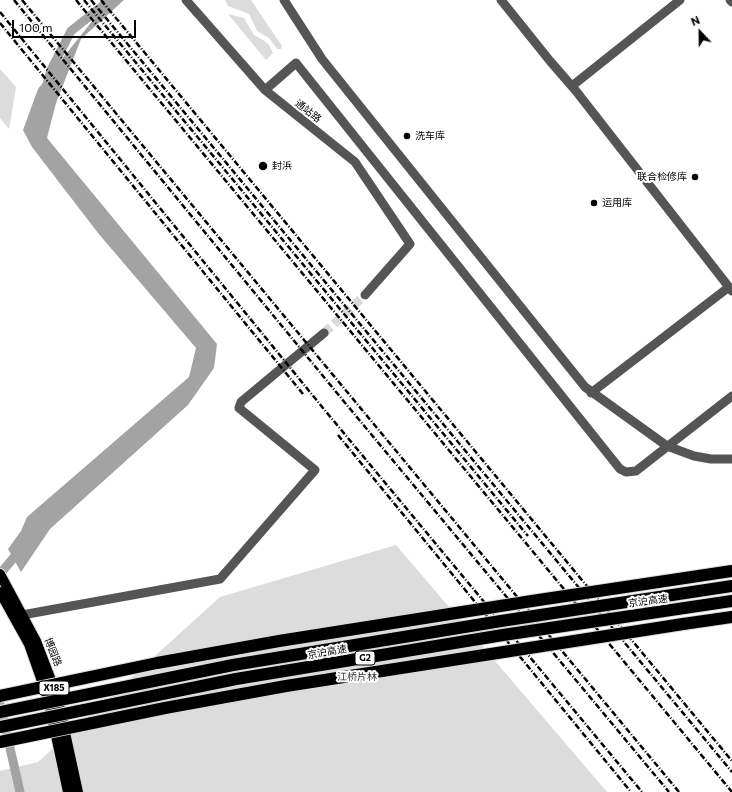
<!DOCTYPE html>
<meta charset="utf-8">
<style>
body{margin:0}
#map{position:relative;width:732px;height:792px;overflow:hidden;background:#fff;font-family:Commissioner,sans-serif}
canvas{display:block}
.north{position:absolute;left:680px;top:12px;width:40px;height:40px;-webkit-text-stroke:3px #fff;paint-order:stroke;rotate:338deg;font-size:11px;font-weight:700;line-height:16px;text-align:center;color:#000}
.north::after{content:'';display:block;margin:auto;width:14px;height:18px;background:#000;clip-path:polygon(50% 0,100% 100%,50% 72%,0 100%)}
.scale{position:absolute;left:12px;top:20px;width:124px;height:18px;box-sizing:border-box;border:2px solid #000;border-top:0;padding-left:5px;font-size:12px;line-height:14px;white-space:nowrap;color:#000;-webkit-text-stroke:3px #fff;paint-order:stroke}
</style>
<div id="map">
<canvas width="732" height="792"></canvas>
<div class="north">N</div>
<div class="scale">100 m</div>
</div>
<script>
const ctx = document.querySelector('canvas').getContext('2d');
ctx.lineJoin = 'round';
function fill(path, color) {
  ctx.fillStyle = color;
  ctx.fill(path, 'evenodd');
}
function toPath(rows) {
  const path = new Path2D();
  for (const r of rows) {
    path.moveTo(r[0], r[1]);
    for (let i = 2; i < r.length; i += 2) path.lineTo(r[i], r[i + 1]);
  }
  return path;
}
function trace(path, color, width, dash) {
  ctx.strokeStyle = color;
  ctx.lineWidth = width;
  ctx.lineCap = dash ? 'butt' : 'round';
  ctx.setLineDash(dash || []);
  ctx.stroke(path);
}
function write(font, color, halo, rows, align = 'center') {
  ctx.font = font + ' Commissioner,"Noto Sans SC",sans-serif';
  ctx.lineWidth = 4;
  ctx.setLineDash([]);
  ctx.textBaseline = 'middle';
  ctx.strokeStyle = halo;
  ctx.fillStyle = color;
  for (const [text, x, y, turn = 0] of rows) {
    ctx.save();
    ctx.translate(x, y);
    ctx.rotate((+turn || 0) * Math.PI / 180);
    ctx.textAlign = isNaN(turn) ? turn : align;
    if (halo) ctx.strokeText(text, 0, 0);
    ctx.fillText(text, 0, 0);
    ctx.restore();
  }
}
const green = toPath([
 [225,0,251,0,282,46,281,49,277,49,269,38,257,31,249,14,228,6],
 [228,14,244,18,254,35,263,40,269,45,273,53,266,60],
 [0,69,16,87,9,129,0,118],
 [396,545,607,792,0,792,0,771,38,762,220,597]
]);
const water = toPath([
 [109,0,124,0,81,39,56,103,47,138,217,344,214,368,188,405,50,529,21,572,8,549,21,531,27,517,189,377,196,348,98,233,32,147,23,130,38,89]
]);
const canal = toPath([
 [47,85,51,70,71,31,110,0],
 [0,574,20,550],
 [0,704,20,792]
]);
const minorTunnel = toPath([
 [324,333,365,295]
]);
const minor = toPath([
 [186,0,265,90,355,162,410,244,365,295],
 [284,0,322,59,585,387,667,446,694,456,711,459,732,459],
 [501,0,550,61,576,91,732,291],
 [730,0,732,2],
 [572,86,680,0],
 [265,90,296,63,620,469,626,472,636,471,732,396],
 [591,393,729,287],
 [22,615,220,579,315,470,239,408,241,402,324,333]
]);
const major = toPath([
 [0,574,36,641,57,696,78,792],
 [0,592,29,644,48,698,68,792]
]);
const highway = toPath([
 [683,624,732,617]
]);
const rail = toPath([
 [14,0,346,404,669,792],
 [22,0,679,792],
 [76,0,732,792],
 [84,0,528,536],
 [91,0,732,772],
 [101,0,732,761],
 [0,12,323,408,642,792],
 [0,23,303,394],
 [338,435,631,792]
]);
const highwayBridge = toPath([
 [0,696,157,663,279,641,532,601,732,571],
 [0,712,233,665,501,621,732,586],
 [0,727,236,679,503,635,732,601],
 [0,742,165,708,286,686,683,624]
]);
const markers = [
 [407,136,4,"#000"],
 [263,166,5,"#000"],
 [695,177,4,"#000"],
 [594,203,4,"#000"]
];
const shields = [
 [365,658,20],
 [54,688,30]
];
const shieldNames = [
 ["G2",365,658],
 ["X185",54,688]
];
const streetNames = [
 ["通站路",308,111,38],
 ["京沪高速",648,601,-8],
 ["博园路",53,652,69],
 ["京沪高速",327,652,-10]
];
const poiNames = [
 ["洗车库",415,136],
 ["封浜",272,166],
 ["联合检修库",687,177,"right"],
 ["运用库",602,203]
];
const parkNames = [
 ["江桥片林",357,677]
];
fill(green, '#dcdcdc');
fill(water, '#a3a3a3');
trace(canal, '#a3a3a3', 9);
trace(minorTunnel, '#d9d9d9', 9, [9, 4.5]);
trace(major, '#dbdbdb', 12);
trace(highway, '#dbdbdb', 14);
trace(minor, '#555', 9);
trace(major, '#000', 10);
trace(highway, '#000', 12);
trace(rail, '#000', 2.5, [6, 2, 1, 2]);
trace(highwayBridge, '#dbdbdb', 14, []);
trace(highwayBridge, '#000', 12);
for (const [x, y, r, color] of markers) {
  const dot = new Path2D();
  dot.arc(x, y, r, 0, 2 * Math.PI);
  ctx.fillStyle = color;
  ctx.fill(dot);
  trace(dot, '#fff', 1.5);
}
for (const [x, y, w] of shields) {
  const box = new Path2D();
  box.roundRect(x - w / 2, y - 7, w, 14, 3);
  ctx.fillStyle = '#fff';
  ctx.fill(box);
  trace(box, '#000', 1);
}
write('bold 9px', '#000', null, shieldNames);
write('10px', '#000', '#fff', streetNames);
write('10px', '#000', '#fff', poiNames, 'left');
write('10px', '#333', '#fff', parkNames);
</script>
